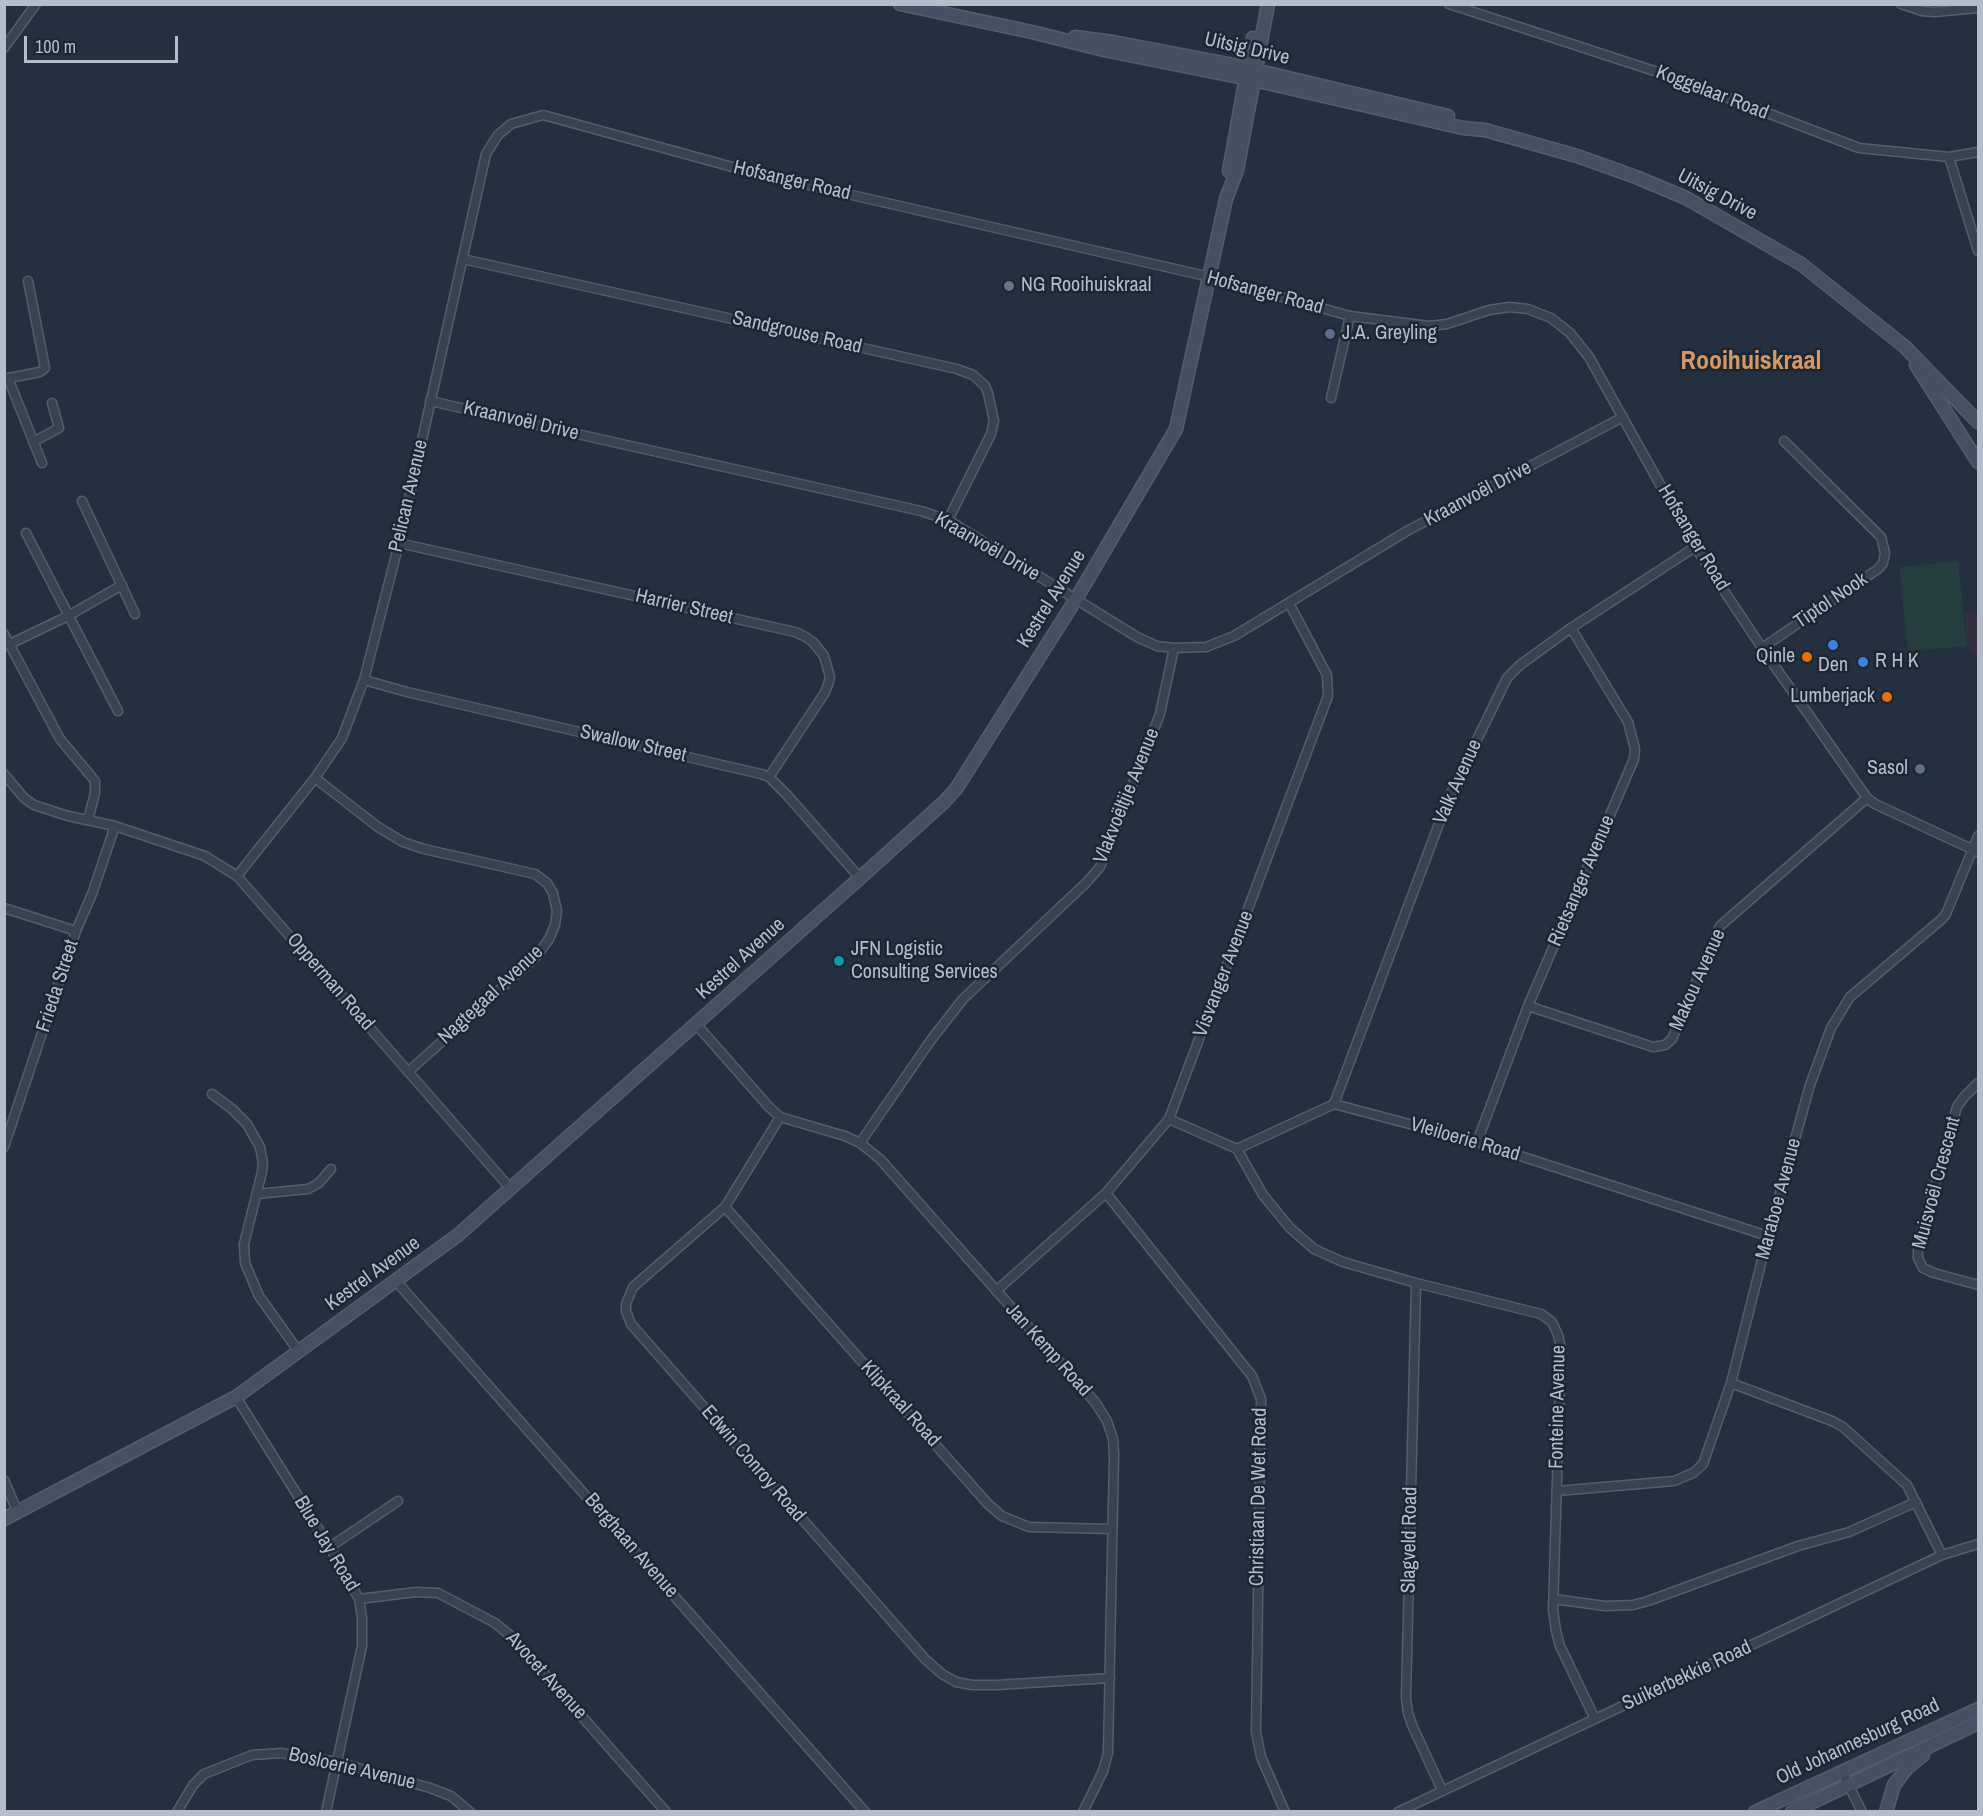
<!DOCTYPE html>
<meta charset="utf-8">
<style>
body{margin:0}
#map{position:relative;width:1983px;height:1816px;overflow:hidden;background:#242f3f;font-family:"Archivo Narrow",sans-serif}
canvas{display:block}
.frame{position:absolute;inset:0;border:6px solid #b5bdca;pointer-events:none}
.scale{position:absolute;left:24px;top:36px;width:154px;height:27px;box-sizing:border-box;border:3px solid #b5bdca;border-top:0;padding-left:8px;font-size:18px;line-height:21px;white-space:nowrap;color:#b5bdca;-webkit-text-stroke:4px #1d2734;paint-order:stroke}
</style>
<div id="map">
<canvas width="1983" height="1816"></canvas>
<div class="frame"></div>
<div class="scale">100 m</div>
</div>
<script>
const ctx = document.querySelector('canvas').getContext('2d');
ctx.lineJoin = 'round';
function fill(path, color) {
  ctx.fillStyle = color;
  ctx.fill(path, 'evenodd');
}
function toPath(rows) {
  const path = new Path2D();
  for (const r of rows) {
    path.moveTo(r[0], r[1]);
    for (let i = 2; i < r.length; i += 2) path.lineTo(r[i], r[i + 1]);
  }
  return path;
}
function trace(path, color, width, dash) {
  ctx.strokeStyle = color;
  ctx.lineWidth = width;
  ctx.lineCap = dash ? 'butt' : 'round';
  ctx.setLineDash(dash || []);
  ctx.stroke(path);
}
function write(font, color, halo, rows, align = 'center') {
  ctx.font = font + ' "Archivo Narrow",sans-serif';
  ctx.lineWidth = 5;
  ctx.setLineDash([]);
  ctx.textBaseline = 'middle';
  ctx.strokeStyle = halo;
  ctx.fillStyle = color;
  for (const [text, x, y, turn = 0] of rows) {
    ctx.save();
    ctx.translate(x, y);
    ctx.rotate((+turn || 0) * Math.PI / 180);
    ctx.textAlign = isNaN(turn) ? turn : align;
    if (halo) ctx.strokeText(text, 0, 0);
    ctx.fillText(text, 0, 0);
    ctx.restore();
  }
}
const medical = toPath([
 [1978,611,1978,659,1974,657,1968,646,1965,613]
]);
const green = toPath([
 [1958,561,1967,646,1908,651,1899,567]
]);
const street = toPath([
 [1449,4,1676,78,1859,148,1949,157,1978,152],
 [1901,4,1922,11,1935,12,1978,8],
 [4,48,36,4],
 [1949,157,1978,251],
 [463,259,957,369,973,375,985,386,988,393,994,421,991,434,948,520],
 [8,378,42,463],
 [4,379,40,372,45,368,28,281],
 [1331,398,1350,316],
 [430,401,921,511,948,520,1137,637,1157,646,1174,648,1206,647,1234,636,1407,531,1623,417],
 [33,442,59,428,52,403],
 [82,501,135,614],
 [26,533,118,711],
 [399,543,795,632,804,636,813,642,824,656,830,677,828,685,824,694,769,777],
 [4,634,60,739,95,781,95,793,88,820],
 [10,644,68,616,122,585],
 [1762,648,1878,569,1883,563,1885,553,1881,537,1784,441],
 [364,680,407,692,761,774,769,777,787,795,860,878],
 [4,774,24,798,34,805,68,816,115,826,205,856,237,876,510,1188],
 [315,778,378,827,403,842,424,849,535,874,547,883,553,893,557,911,555,925,549,939,537,956,408,1072],
 [237,876,315,778,342,738,364,680,399,543,486,154,498,135,511,124,543,115,747,171,1210,277,1350,316,1429,326,1447,324,1489,310,1509,307,1528,309,1551,318,1570,333,1589,357,1695,547,1762,648,1867,798,1875,804,1978,852],
 [4,908,76,931],
 [1528,1006,1653,1047,1665,1045,1672,1039,1720,926,1867,798],
 [696,1024,769,1107,780,1117,845,1136,860,1143,880,1159,1095,1402,1107,1421,1113,1439,1114,1454,1108,1753,1103,1771,1083,1812],
 [1978,1083,1964,1097,1957,1107,1918,1245,1918,1258,1923,1268,1934,1273,1978,1285],
 [212,1094,232,1109,247,1124,260,1147,263,1163,262,1172,244,1244,245,1263,259,1296,299,1352],
 [1334,1104,1449,797,1507,678,1520,665,1571,628,1695,547],
 [780,1117,725,1207,633,1287,626,1304,626,1311,631,1324,925,1659,942,1674,956,1682,972,1685,997,1685,1110,1678],
 [1169,1119,1237,1149,1334,1104,1477,1142,1768,1236],
 [1477,1142,1528,1006,1634,759,1635,749,1628,722,1571,628],
 [860,1143,931,1040,963,999,1087,882,1100,867,1160,714,1174,648],
 [4,1147,76,931,92,894,115,826],
 [1237,1149,1263,1195,1290,1228,1314,1249,1343,1262,1416,1283,1541,1314,1552,1322,1558,1335,1561,1348,1553,1610,1556,1631,1560,1646,1595,1719],
 [1106,1193,1252,1376,1261,1399,1256,1732,1261,1757,1285,1812],
 [257,1194,308,1189,319,1183,331,1169],
 [725,1207,988,1504,1002,1516,1029,1527,1112,1529],
 [396,1281,865,1812],
 [1416,1283,1406,1698,1408,1713,1412,1725,1442,1790],
 [996,1291,1106,1193,1169,1119,1328,696,1327,675,1289,603],
 [1731,1383,1832,1421,1843,1427,1907,1485,1942,1555],
 [236,1397,330,1547,359,1599,362,1618,362,1646,326,1812],
 [4,1480,18,1513],
 [1557,1491,1674,1481,1693,1473,1703,1464,1731,1383,1768,1236,1810,1085,1831,1028,1850,997,1942,919,1946,914,1978,836],
 [330,1547,398,1501],
 [359,1599,416,1592,438,1593,495,1623,512,1637,666,1812],
 [1554,1599,1605,1606,1633,1605,1648,1601,1798,1546,1849,1532,1916,1502],
 [1842,1772,1862,1812],
 [177,1812,193,1785,204,1774,252,1755,281,1753,337,1762,430,1788,451,1796,470,1812],
 [1398,1812,1942,1555,1978,1544]
]);
const secondary = toPath([
 [900,4,1032,32,1104,50,1254,80,1463,128,1485,130,1577,156,1636,177,1686,198,1801,264,1904,346,1978,422],
 [1075,37,1113,42,1234,65,1448,116],
 [1229,171,1253,38],
 [1916,365,1978,462],
 [4,1519,236,1397,458,1235,860,878,943,803,956,789,1076,599,1176,429,1226,199,1237,170,1268,4],
 [1755,1812,1978,1709],
 [1792,1812,1978,1723],
 [1886,1812,1894,1785,1907,1768,1923,1755]
]);
const markers = [
 [1009,286,6,"#6b7280"],
 [1330,334,6,"#5c6f8a"],
 [1833,645,6,"#3f7fe0"],
 [1807,657,6,"#e8710a"],
 [1863,662,6,"#3f7fe0"],
 [1887,697,6,"#e8710a"],
 [1920,769,6,"#5c6f8a"],
 [839,961,6,"#0f9aa8"]
];
const streetNames = [
 ["Uitsig Drive",1247,49,13],
 ["Koggelaar Road",1712,93,21],
 ["Hofsanger Road",792,181,13],
 ["Uitsig Drive",1717,195,28],
 ["Hofsanger Road",1265,293,15],
 ["Sandgrouse Road",797,333,13],
 ["Kraanvoël Drive",521,421,13],
 ["Kraanvoël Drive",1478,494,-28],
 ["Pelican Avenue",409,496,-77],
 ["Hofsanger Road",1693,538,59],
 ["Kraanvoël Drive",987,547,30],
 ["Kestrel Avenue",1052,599,-58],
 ["Tiptol Nook",1831,601,-34],
 ["Harrier Street",684,607,13],
 ["Swallow Street",633,744,13],
 ["Valk Avenue",1458,782,-66],
 ["Vlakvoëltjie Avenue",1127,796,-68],
 ["Rietsanger Avenue",1582,881,-67],
 ["Kestrel Avenue",741,959,-42],
 ["Visvanger Avenue",1224,974,-69],
 ["Makou Avenue",1698,980,-66],
 ["Opperman Road",330,982,49],
 ["Frieda Street",58,986,-72],
 ["Nagtegaal Avenue",491,995,-43],
 ["Vleiloerie Road",1465,1140,16],
 ["Muisvoël Crescent",1937,1183,-75],
 ["Maraboe Avenue",1779,1199,-75],
 ["Kestrel Avenue",373,1274,-36],
 ["Jan Kemp Road",1048,1350,48],
 ["Klipkraal Road",900,1404,48],
 ["Fonteine Avenue",1558,1407,-89],
 ["Edwin Conroy Road",753,1464,49],
 ["Christiaan De Wet Road",1259,1497,-89],
 ["Slagveld Road",1410,1540,-89],
 ["Blue Jay Road",326,1544,59],
 ["Berghaan Avenue",631,1546,49],
 ["Avocet Avenue",546,1676,48],
 ["Suikerbekkie Road",1687,1676,-25],
 ["Old Johannesburg Road",1858,1742,-25],
 ["Bosloerie Avenue",352,1769,13]
];
const poiNames = [
 ["NG Rooihuiskraal",1021,286],
 ["J.A. Greyling",1342,334],
 ["Qinle",1795,657,"right"],
 ["R H K",1875,662],
 ["Den",1833,666,"center"],
 ["Lumberjack",1875,697,"right"],
 ["Sasol",1908,769,"right"],
 ["JFN Logistic",851,950],
 ["Consulting Services",851,973]
];
const districtNames = [
 ["Rooihuiskraal",1751,362]
];
fill(medical, '#333140');
fill(green, '#263d40');
trace(street, '#545d6a', 11);
trace(secondary, '#545d6a', 15);
trace(street, '#39424f', 8);
trace(secondary, '#475062', 12);
for (const [x, y, r, color] of markers) {
  const dot = new Path2D();
  dot.arc(x, y, r, 0, 2 * Math.PI);
  ctx.fillStyle = color;
  ctx.fill(dot);
  trace(dot, '#1d2734', 2);
}
write('20px', '#b5bdca', '#1d2734', streetNames);
write('20px', '#b5bdca', '#1d2734', poiNames, 'left');
write('bold 26px', '#d69764', '#1d2734', districtNames);
</script>
